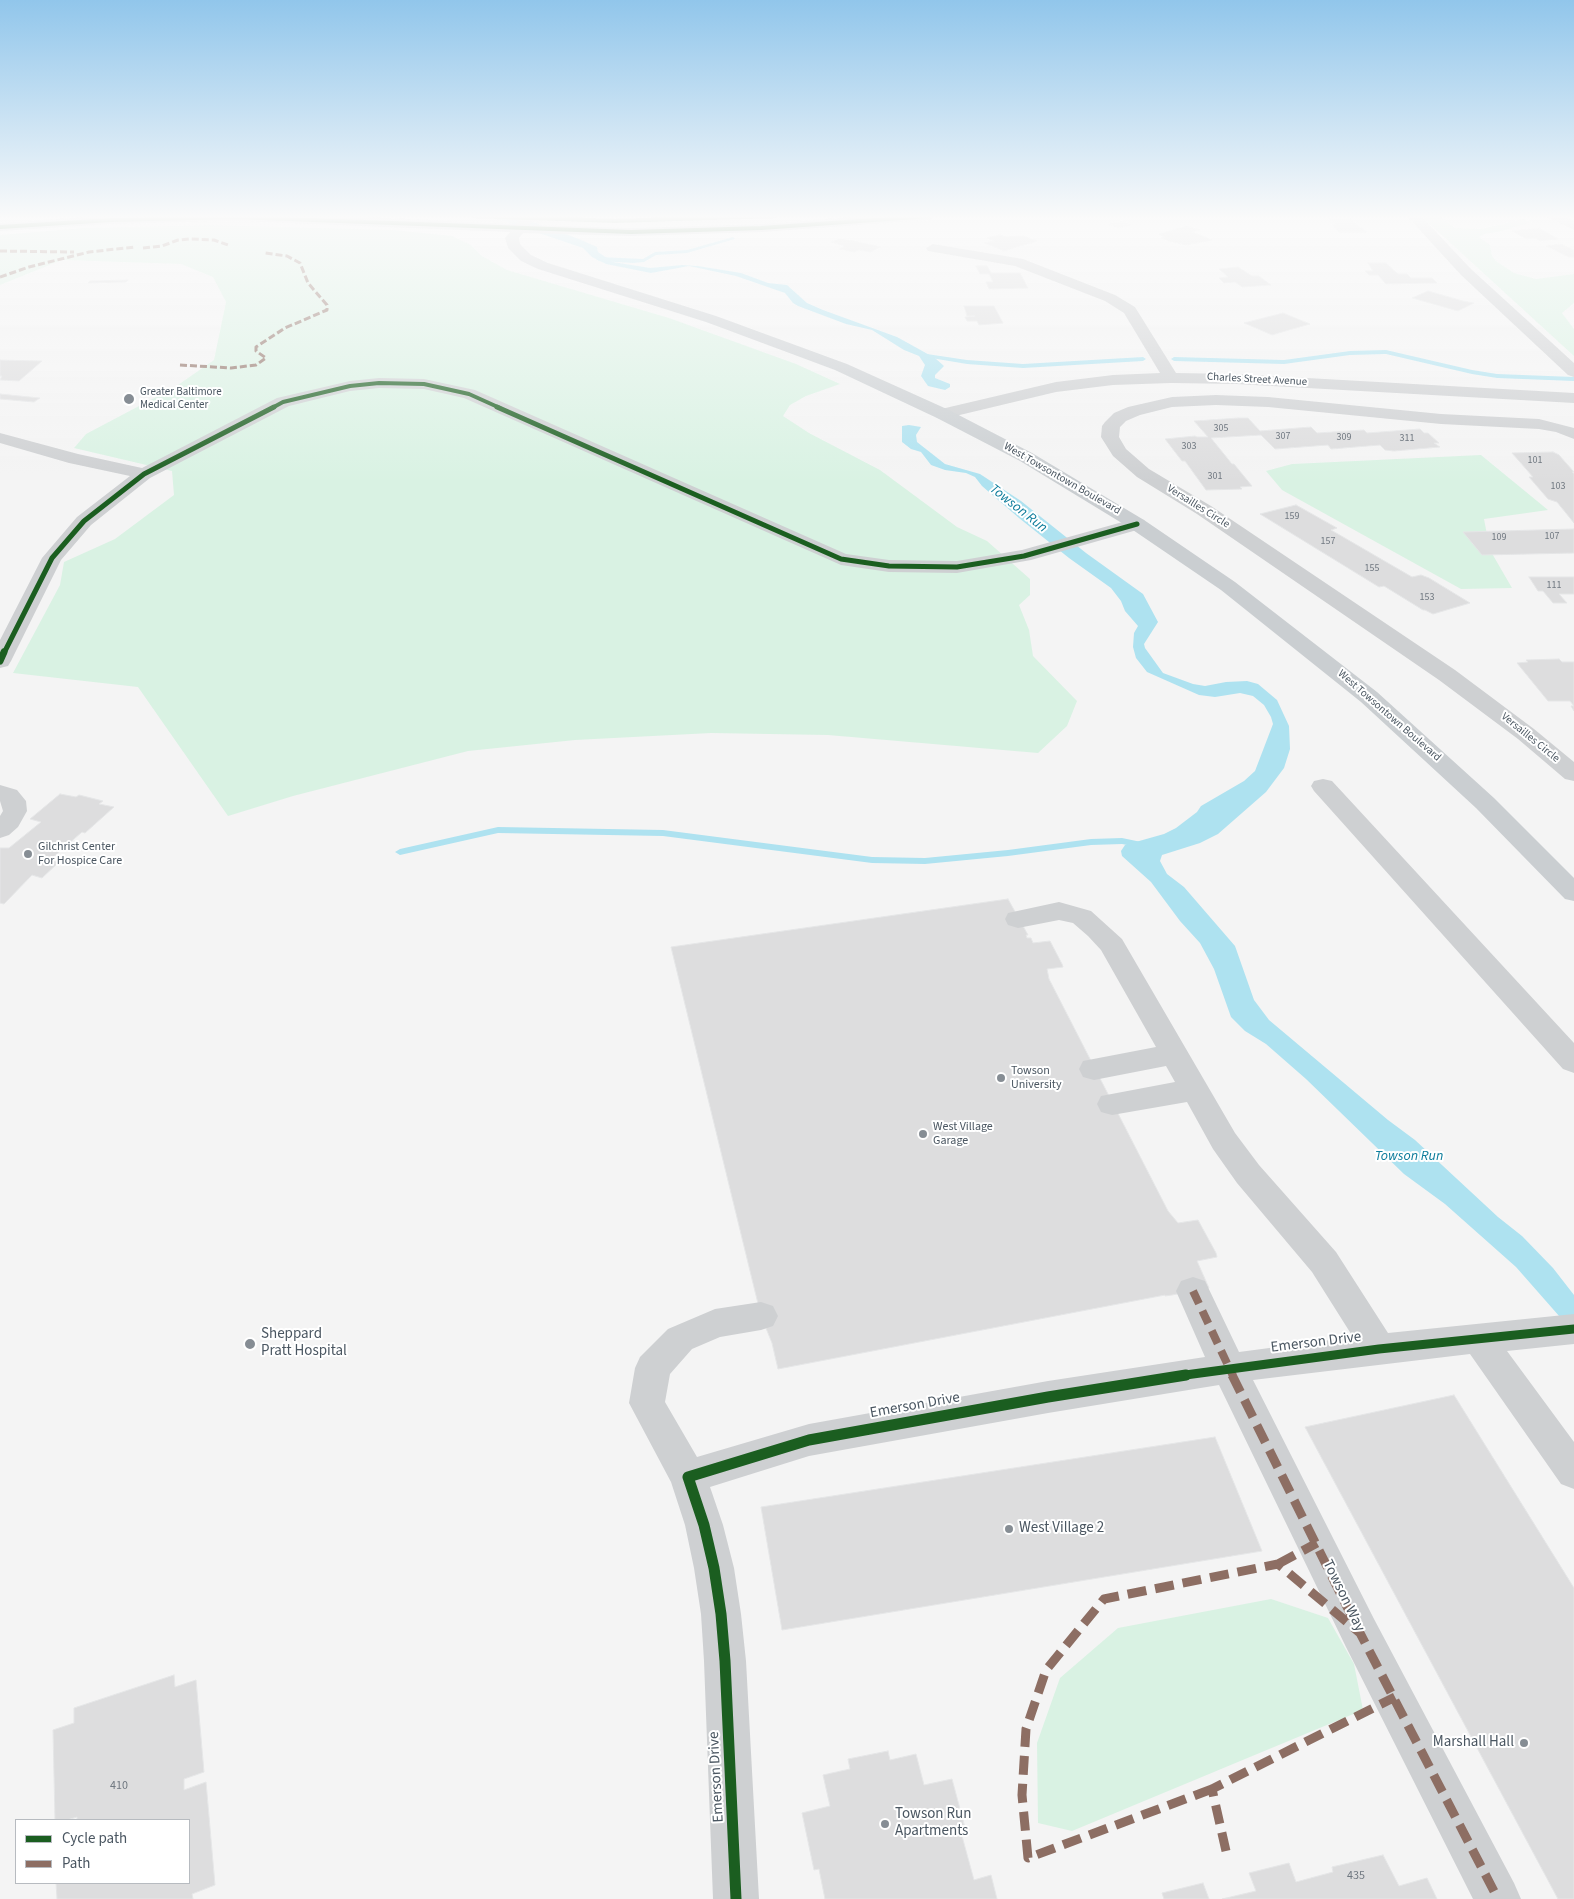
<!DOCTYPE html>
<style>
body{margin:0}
#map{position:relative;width:1574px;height:1899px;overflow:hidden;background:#f4f4f4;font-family:"Source Sans 3",sans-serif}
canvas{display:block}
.legend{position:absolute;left:15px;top:1819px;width:175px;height:65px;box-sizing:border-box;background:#fff;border:1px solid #b7bbc0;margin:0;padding:6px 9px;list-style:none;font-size:15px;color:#4a5661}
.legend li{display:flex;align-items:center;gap:10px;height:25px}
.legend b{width:25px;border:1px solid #b7bbc0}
</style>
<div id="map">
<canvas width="1574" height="1899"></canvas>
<ul class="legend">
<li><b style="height:6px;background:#1b5e20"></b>Cycle path</li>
<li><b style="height:6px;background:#8d6e63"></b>Path</li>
</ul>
</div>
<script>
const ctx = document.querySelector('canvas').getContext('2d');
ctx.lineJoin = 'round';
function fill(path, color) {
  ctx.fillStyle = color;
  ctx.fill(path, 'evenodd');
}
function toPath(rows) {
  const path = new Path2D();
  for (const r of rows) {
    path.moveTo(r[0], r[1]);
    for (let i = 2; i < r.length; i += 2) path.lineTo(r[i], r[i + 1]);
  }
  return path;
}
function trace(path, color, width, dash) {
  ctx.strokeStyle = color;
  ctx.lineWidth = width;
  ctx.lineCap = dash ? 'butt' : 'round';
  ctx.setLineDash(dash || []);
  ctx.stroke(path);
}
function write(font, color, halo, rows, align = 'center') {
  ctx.font = font + ' "Source Sans 3",sans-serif';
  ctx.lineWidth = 4;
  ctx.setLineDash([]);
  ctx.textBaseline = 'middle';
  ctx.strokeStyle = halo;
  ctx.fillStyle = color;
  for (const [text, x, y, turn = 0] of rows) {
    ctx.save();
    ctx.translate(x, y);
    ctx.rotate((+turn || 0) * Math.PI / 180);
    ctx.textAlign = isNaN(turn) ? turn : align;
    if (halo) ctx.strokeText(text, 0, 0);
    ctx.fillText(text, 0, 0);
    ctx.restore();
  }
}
const green = toPath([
 [1421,216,1439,216,1455,228,1481,229,1523,219,1532,222,1502,231,1484,234,1479,237,1490,245,1492,256,1496,261,1514,273,1536,279,1574,274,1574,303,1562,313,1574,329,1574,356],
 [212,225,393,230,452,236,471,245,482,256,507,270,669,318,796,364,840,384,806,396,790,405,783,416,809,433,880,470,957,527,987,541,1030,579,1030,595,1019,605,1029,630,1033,656,1077,701,1067,726,1038,753,828,735,711,733,575,740,468,751,293,796,228,816,138,687,13,673,60,585,64,562,115,539,174,495,172,471,74,448,86,434,175,387,214,360,226,302,213,277,181,264,62,260,0,285,0,235,85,228],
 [1481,455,1548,510,1484,519,1490,550,1512,588,1461,589,1282,490,1266,471,1292,464],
 [1271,1599,1328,1618,1354,1664,1363,1710,1072,1831,1038,1823,1037,1743,1060,1678,1118,1628]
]);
const water = toPath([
 [489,216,517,216,579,239,597,247,598,252,613,262,650,268,682,265,698,266,741,273,768,283,787,285,807,303,823,310,897,337,935,358,944,366,935,375,935,378,950,384,950,387,945,390,928,386,921,376,925,365,919,356,904,350,872,330,846,324,798,306,793,303,785,293,736,276,689,266,651,273,606,264,592,257,583,248],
 [909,425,921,427,916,435,917,442,945,464,980,474,1021,501,1086,553,1143,594,1158,622,1144,644,1145,648,1163,673,1193,684,1205,686,1226,682,1247,681,1258,684,1277,700,1289,726,1290,749,1284,768,1266,792,1218,834,1200,843,1162,855,1160,861,1167,874,1184,887,1235,946,1254,1000,1269,1020,1388,1120,1415,1140,1498,1217,1522,1236,1553,1268,1574,1295,1574,1333,1516,1267,1445,1204,1404,1174,1306,1079,1266,1044,1245,1031,1231,1017,1214,969,1200,943,1180,921,1151,882,1122,856,1121,851,1125,845,1164,834,1176,828,1197,812,1201,806,1244,781,1255,771,1273,724,1271,717,1264,705,1253,696,1240,693,1215,697,1199,695,1147,672,1136,658,1133,647,1134,633,1138,626,1125,611,1121,601,1111,588,1069,558,1019,518,982,486,975,477,966,473,945,470,931,465,921,452,911,449,902,442,902,426]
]);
const stream = toPath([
 [733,237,735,239,687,253,656,255,644,262,633,263,599,261,596,259,599,257,643,259,655,252,687,250,733,237],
 [1386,350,1472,370,1497,374,1574,377,1574,381,1497,378,1472,374,1386,354,1350,355,1284,364,1174,361,1171,359,1174,357,1284,360,1350,351,1386,350],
 [927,354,967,360,1023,364,1143,357,1146,359,1143,361,1023,368,967,364,925,357,924,356,927,354],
 [498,827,663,830,872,857,925,858,1008,850,1091,839,1122,838,1146,843,1148,845,1143,848,1122,844,1091,845,1008,856,925,864,872,863,663,836,498,833,400,855,395,852,400,849,498,827]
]);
const building = toPath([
 [1330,219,1350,219,1367,232,1339,232,1332,224,1335,224,1330,219],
 [1122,221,1131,225,1118,228,1108,224,1122,221],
 [1186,226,1200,230,1192,232,1212,240,1186,245,1169,241,1161,238,1165,237,1159,234,1186,226],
 [1539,228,1558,239,1540,241,1535,238,1527,239,1512,231,1539,228],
 [1000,235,1006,237,1023,236,1037,241,1004,251,984,243,994,241,987,238,1000,235],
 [839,239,854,241,881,247,870,252,859,250,854,252,839,249,844,246,831,242,839,239],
 [1561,244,1574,250,1574,257,1569,257,1546,246,1561,244],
 [1368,263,1386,263,1398,274,1407,274,1411,278,1432,278,1437,283,1386,284,1378,275,1369,275,1365,271,1373,271,1368,263],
 [976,266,987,266,991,273,1020,273,1028,288,989,289,986,282,993,282,989,274,980,274,976,266],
 [1238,267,1252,276,1259,276,1271,285,1242,287,1235,282,1224,283,1219,278,1228,277,1219,269,1238,267],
 [128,280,126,282,88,283,90,281,128,280],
 [1428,291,1463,301,1474,303,1458,311,1412,298,1428,291],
 [964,306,994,306,1003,323,979,325,977,321,967,321,965,317,975,316,967,316,964,306],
 [1283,313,1310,324,1272,335,1244,323,1283,313],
 [0,360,42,361,19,381,0,380,2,376,0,376,0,360],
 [0,394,40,398,34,402,0,399,0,394],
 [1238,418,1248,418,1260,431,1311,427,1317,433,1364,430,1367,433,1420,429,1424,433,1428,433,1439,443,1434,443,1440,447,1394,451,1385,450,1380,445,1331,449,1328,445,1275,449,1261,435,1211,438,1232,464,1234,464,1252,486,1240,487,1242,489,1206,490,1185,461,1182,461,1165,439,1195,436,1197,437,1208,437,1194,421,1238,418],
 [1553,452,1559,455,1574,472,1572,472,1574,474,1574,523,1557,502,1548,499,1529,477,1533,477,1512,453,1553,452],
 [1296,505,1337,528,1331,530,1412,577,1421,575,1429,578,1470,603,1433,614,1425,610,1423,610,1384,586,1379,587,1260,514,1296,505],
 [1574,529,1574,553,1482,555,1463,532,1574,529],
 [1529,577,1574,577,1574,594,1559,594,1567,603,1553,603,1543,591,1538,591,1529,577],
 [1559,659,1562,662,1574,662,1574,711,1571,706,1574,706,1570,701,1548,701,1517,663,1528,662,1526,660,1559,659],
 [60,794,76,797,79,795,103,801,99,804,114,807,85,833,82,832,50,860,59,862,42,878,32,875,4,904,0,903,0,848,9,848,41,822,30,819,60,794],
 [1008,899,1028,935,1026,935,1027,938,1031,938,1033,943,1050,941,1062,964,1063,967,1047,969,1049,979,1168,1211,1178,1223,1198,1220,1216,1253,1217,1257,1197,1261,1209,1288,1172,1295,1165,1296,1165,1295,778,1369,772,1343,761,1316,671,947,1008,899],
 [1454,1395,1574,1588,1574,1899,1558,1899,1305,1427,1454,1395],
 [1215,1437,1262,1551,782,1630,761,1507,1215,1437],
 [174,1675,175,1687,196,1680,204,1772,184,1779,184,1790,206,1782,215,1885,192,1894,193,1899,57,1899,56,1883,189,1883,189,1820,77,1820,77,1817,67,1820,55,1820,53,1730,74,1723,74,1708,174,1675],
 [888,1751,890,1760,916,1754,924,1785,952,1779,967,1835,962,1836,974,1880,991,1875,997,1899,825,1899,819,1869,814,1870,802,1813,830,1806,823,1775,850,1769,848,1759,888,1751],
 [1383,1855,1399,1886,1427,1878,1437,1899,1222,1899,1256,1891,1249,1873,1289,1863,1296,1882,1333,1872,1332,1867,1383,1855],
 [1203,1883,1209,1899,1164,1899,1162,1893,1203,1883]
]);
const minor = toPath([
 [1407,216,1421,216,1471,269,1574,363,1574,377,1568,375,1461,275,1407,216],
 [1545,216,1563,216,1574,221,1574,230,1545,216],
 [933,244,1023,259,1115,295,1135,307,1176,373,1236,374,1574,393,1574,403,1236,384,1171,383,1113,385,1056,392,943,419,937,418,935,414,937,410,1056,382,1113,375,1160,373,1124,313,1105,301,1015,266,928,251,926,248,933,244],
 [379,378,424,379,475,390,846,554,889,560,957,561,1022,550,1137,518,1144,520,1147,524,1144,528,1031,560,957,573,889,572,841,565,464,398,424,389,379,388,350,391,289,406,150,478,91,525,61,560,11,661,8,666,0,668,0,640,42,558,77,517,130,476,69,463,0,443,0,433,78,454,142,468,277,398,350,381,379,378],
 [1216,395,1268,397,1441,414,1539,419,1574,428,1574,439,1556,432,1539,429,1441,424,1268,407,1216,405,1172,407,1140,415,1126,421,1120,427,1119,437,1126,449,1149,469,1211,506,1455,670,1534,729,1574,762,1574,781,1565,779,1518,739,1439,680,1197,514,1137,477,1113,456,1101,437,1102,426,1105,422,1114,413,1128,407,1172,397,1216,395],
 [1323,779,1332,781,1574,1043,1574,1073,1563,1069,1314,791,1311,786,1314,781,1323,779],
 [0,785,17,790,26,801,27,811,18,827,9,835,0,838,0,816,3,811,0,801,0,785],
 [1059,902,1091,911,1122,939,1235,1133,1259,1165,1336,1252,1388,1333,1574,1314,1574,1344,1507,1351,1574,1442,1574,1489,1561,1484,1470,1354,1253,1380,1374,1619,1514,1883,1521,1899,1473,1899,1346,1647,1219,1385,1048,1413,809,1456,710,1487,723,1525,734,1568,741,1614,746,1661,759,1899,713,1899,704,1661,701,1614,694,1568,685,1525,671,1482,629,1403,635,1368,640,1357,668,1329,715,1309,761,1302,773,1306,778,1316,773,1326,761,1330,720,1337,692,1349,670,1374,665,1402,697,1457,809,1424,1048,1381,1205,1357,1176,1291,1181,1281,1193,1277,1205,1281,1239,1352,1353,1337,1312,1272,1237,1183,1213,1149,1187,1102,1112,1115,1101,1112,1097,1104,1101,1096,1175,1082,1166,1066,1094,1080,1083,1077,1079,1069,1083,1061,1156,1047,1101,950,1088,936,1073,923,1059,920,1018,928,1008,925,1005,919,1008,913,1059,902]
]);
const major = toPath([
 [104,216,340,216,516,224,522,216,532,216,534,219,529,225,631,228,761,224,868,216,936,216,930,220,761,232,631,236,523,233,519,238,520,244,531,255,548,263,716,316,847,364,949,410,1032,453,1144,520,1235,582,1377,692,1494,798,1574,878,1574,901,1565,899,1476,808,1361,702,1221,590,1130,528,1020,461,937,418,835,370,706,322,538,269,521,261,508,248,505,238,510,232,234,221,111,224,0,231,0,223,104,216]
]);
const quietFar2 = toPath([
 [143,248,162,246,178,240,190,239,214,240,228,245],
 [0,251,74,252],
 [0,277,29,267,89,252,135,247],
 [180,365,231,368,256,365,266,358,256,351,256,347,285,328,327,310,327,305,308,283,300,263,287,256,265,253]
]);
const quietFar1 = toPath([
 [1193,1291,1233,1376]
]);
const quiet = toPath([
 [1232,1375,1360,1633,1498,1899],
 [1278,1564,1317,1543],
 [1212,1789,1028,1858,1022,1795,1026,1729,1046,1670,1104,1599,1278,1564,1360,1633],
 [1226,1851,1212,1789,1395,1697]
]);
const cyclewayFar4 = toPath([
 [475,216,615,221,774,216],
 [0,227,111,220,234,217,631,232,761,228,930,216],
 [272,408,283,402,350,386,379,383,424,384,469,394,500,408]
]);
const cyclewayFar3 = toPath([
 [497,407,841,559,889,566,957,567,1024,556,1137,524],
 [4,653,52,558,84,521,144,474,274,407]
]);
const cyclewayFar2 = toPath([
 [0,661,4,652]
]);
const cyclewayFar1 = toPath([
 [1178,1376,1379,1349,1574,1329]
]);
const cycleway = toPath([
 [736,1899,725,1661,721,1614,714,1568,704,1525,688,1477,809,1440,1048,1397,1186,1375]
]);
const markers = [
 [129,399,6,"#868d94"],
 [28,854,5,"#868d94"],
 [1001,1078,5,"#868d94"],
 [923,1134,5,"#868d94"],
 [250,1344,6,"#868d94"],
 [1009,1529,5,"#868d94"],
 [1524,1743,5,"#868d94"],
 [885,1824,5,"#868d94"]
];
const numberNames = [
 ["305",1221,429],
 ["307",1283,437],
 ["309",1344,438],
 ["311",1407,439],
 ["303",1189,447],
 ["101",1535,461],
 ["301",1215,477],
 ["103",1558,487],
 ["159",1292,517],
 ["107",1552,537],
 ["109",1499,538],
 ["157",1328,542],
 ["155",1372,569],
 ["111",1554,586],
 ["153",1427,598]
];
const farStreetnames = [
 ["Charles Street Avenue",1257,380,3],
 ["West Towsontown Boulevard",1062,479,30],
 ["Versailles Circle",1198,507,32],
 ["West Towsontown Boulevard",1389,716,41],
 ["Versailles Circle",1530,738,39]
];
const farPoinames = [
 ["Greater Baltimore",140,393],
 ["Medical Center",140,406]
];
const poiNames = [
 ["Gilchrist Center",38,847],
 ["For Hospice Care",38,861],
 ["Towson",1011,1071],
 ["University",1011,1085],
 ["West Village",933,1127],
 ["Garage",933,1141]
];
const nearNumbernames = [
 ["410",119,1786],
 ["435",1356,1876]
];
const waterNames = [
 ["Towson Run",1018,509,38],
 ["Towson Run",1409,1157]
];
const nearPoinames = [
 ["Sheppard",261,1335],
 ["Pratt Hospital",261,1352],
 ["West Village 2",1019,1529],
 ["Marshall Hall",1514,1743,"right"],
 ["Towson Run",895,1815],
 ["Apartments",895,1832]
];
const nearStreetnames = [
 ["Emerson Drive",1316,1343,-7],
 ["Emerson Drive",915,1406,-10],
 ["Towson Way",1343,1596,64],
 ["Emerson Drive",717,1777,-93]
];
fill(green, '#d9f2e3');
fill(water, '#aee2f0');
fill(stream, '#aee2f0');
fill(building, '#ddddde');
trace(building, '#e5e6e7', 1);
fill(minor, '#ced0d2');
fill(major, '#caced1');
trace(quietFar2, '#8d6e63', 3, [7, 3]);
trace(quietFar1, '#8d6e63', 8, [14, 8]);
trace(quiet, '#8d6e63', 9, [19, 9]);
trace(cyclewayFar4, '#1b5e20', 4);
trace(cyclewayFar3, '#1b5e20', 5);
trace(cyclewayFar2, '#1b5e20', 7);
trace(cyclewayFar1, '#1b5e20', 9);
trace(cycleway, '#1b5e20', 11);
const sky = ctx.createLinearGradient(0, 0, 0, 482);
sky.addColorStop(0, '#91c6eb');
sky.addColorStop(0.45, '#fafafa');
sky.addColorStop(1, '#fafafa00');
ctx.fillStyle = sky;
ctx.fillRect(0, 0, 1574, 482);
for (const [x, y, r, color] of markers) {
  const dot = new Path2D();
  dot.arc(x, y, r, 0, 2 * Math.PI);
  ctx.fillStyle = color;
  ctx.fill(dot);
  trace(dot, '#fff', 2);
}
write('10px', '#707881', null, numberNames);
write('11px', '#4a5661', '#fff', farStreetnames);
write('11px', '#4a5661', '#fff', farPoinames, 'left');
write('12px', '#4a5661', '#fff', poiNames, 'left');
write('12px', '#707881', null, nearNumbernames);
write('italic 14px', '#0c7c9b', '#fff', waterNames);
write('15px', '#4a5661', '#fff', nearPoinames, 'left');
write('15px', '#4a5661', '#fff', nearStreetnames);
</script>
